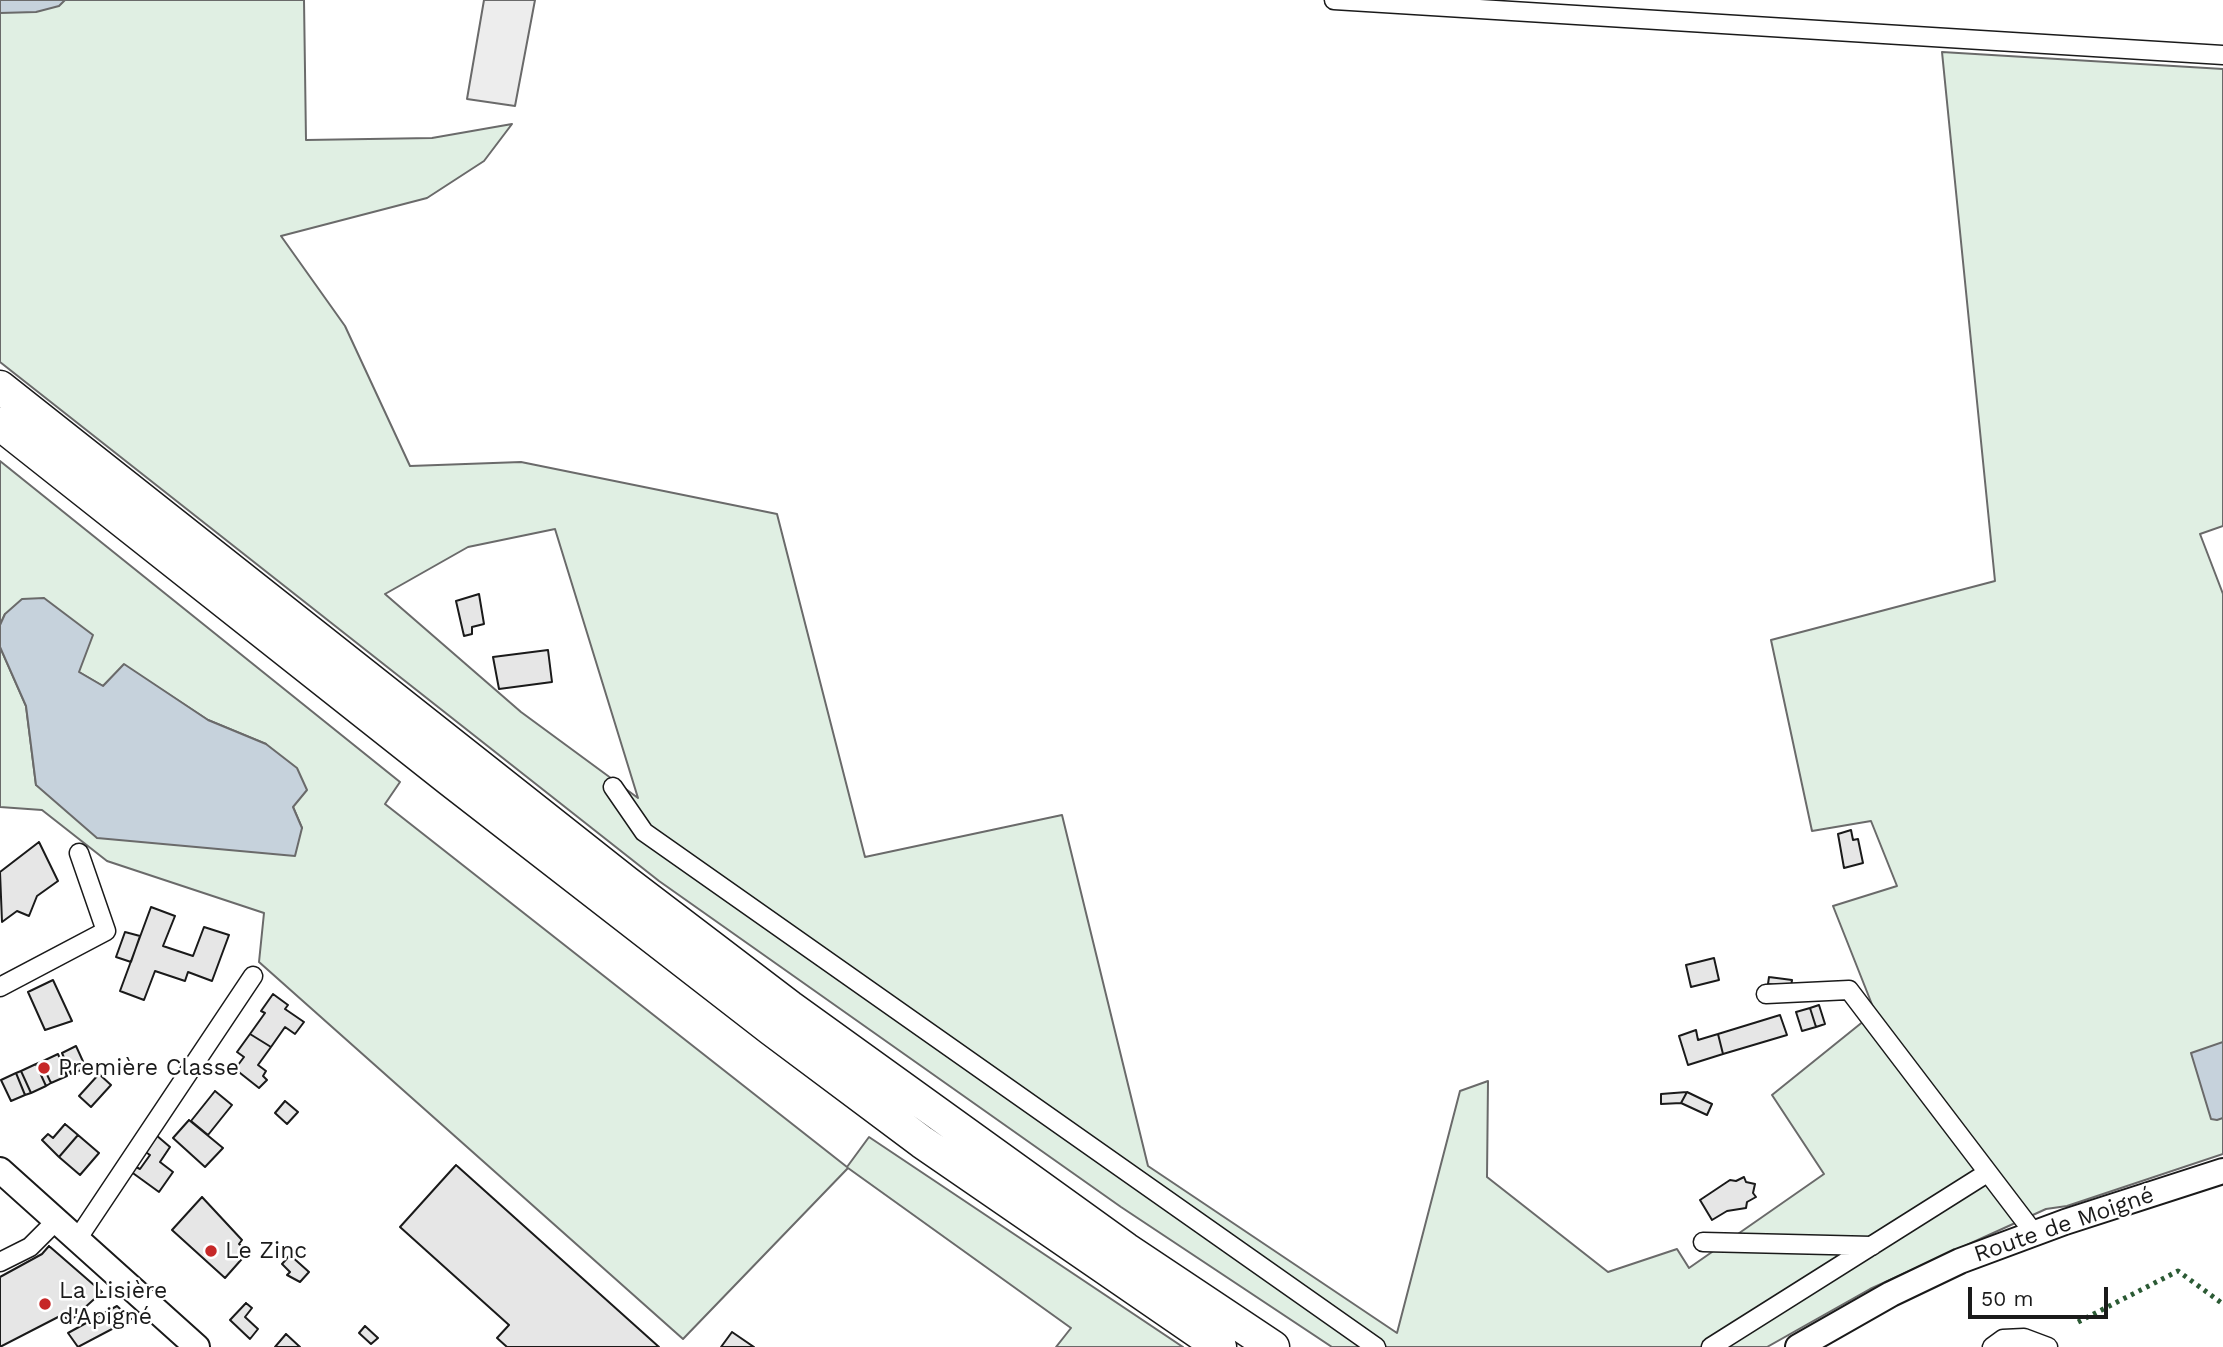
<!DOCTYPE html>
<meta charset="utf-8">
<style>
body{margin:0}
#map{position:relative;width:2223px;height:1347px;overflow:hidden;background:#fff;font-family:"Work Sans",sans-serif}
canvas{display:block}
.scale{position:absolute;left:1968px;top:1287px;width:140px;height:32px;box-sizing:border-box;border:4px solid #1a1a1a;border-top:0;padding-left:9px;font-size:21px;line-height:24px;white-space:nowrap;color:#1a1a1a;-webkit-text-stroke:5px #fff;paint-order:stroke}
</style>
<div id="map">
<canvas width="2223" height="1347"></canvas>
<div class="scale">50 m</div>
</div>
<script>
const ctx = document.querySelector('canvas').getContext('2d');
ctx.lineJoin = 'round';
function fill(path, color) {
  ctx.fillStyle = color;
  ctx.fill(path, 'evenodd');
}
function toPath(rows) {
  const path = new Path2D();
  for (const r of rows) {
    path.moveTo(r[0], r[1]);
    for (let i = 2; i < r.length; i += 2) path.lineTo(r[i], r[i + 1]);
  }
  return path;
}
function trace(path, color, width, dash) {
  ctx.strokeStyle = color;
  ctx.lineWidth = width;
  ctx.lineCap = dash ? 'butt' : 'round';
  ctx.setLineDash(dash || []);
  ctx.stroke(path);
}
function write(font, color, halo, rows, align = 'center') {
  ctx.font = font + ' "Work Sans",sans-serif';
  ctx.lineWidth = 5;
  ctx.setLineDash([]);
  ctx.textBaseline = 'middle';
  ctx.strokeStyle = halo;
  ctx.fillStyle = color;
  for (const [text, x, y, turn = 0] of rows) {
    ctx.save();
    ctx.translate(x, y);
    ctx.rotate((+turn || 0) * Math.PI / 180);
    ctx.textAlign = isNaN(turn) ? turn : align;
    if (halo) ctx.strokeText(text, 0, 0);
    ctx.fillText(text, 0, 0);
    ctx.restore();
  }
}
const green = toPath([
 [0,0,304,0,306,140,432,138,512,124,484,161,427,198,281,236,345,326,410,466,521,462,777,514,865,857,1062,815,1148,1166,1397,1333,1460,1091,1488,1081,1487,1177,1608,1272,1677,1249,1689,1268,1824,1174,1772,1095,1875,1012,1833,906,1897,886,1871,821,1812,831,1771,640,1995,581,1942,52,2223,69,2223,526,2200,534,2223,594,2223,1154,2067,1206,2046,1209,1870,1289,1767,1347,1332,1347,1121,1207,659,881,0,362,0,0],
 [555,529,638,798,521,712,385,594,468,547,555,529],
 [0,461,400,782,385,804,847,1167,869,1137,1183,1347,1056,1347,1071,1328,848,1168,683,1339,259,962,264,913,107,861,42,810,0,807,0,647,26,706,36,785,302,828,266,744,208,720,124,665,103,686,79,672,5,614,0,625,0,461]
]);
const parking = toPath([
 [484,0,535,0,515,106,467,99,484,0]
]);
const water = toPath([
 [0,0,65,0,59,6,36,12,0,13,0,0],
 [44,598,93,635,79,672,103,686,124,664,208,720,266,744,297,768,307,790,293,807,302,828,295,856,97,838,36,785,26,706,0,647,0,625,5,614,22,599,44,598],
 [2223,1042,2223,1118,2217,1120,2211,1119,2191,1053,2223,1042]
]);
const building = toPath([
 [479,594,484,624,472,627,472,634,464,636,456,601,479,594],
 [548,650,552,682,499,689,493,657,548,650],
 [1851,830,1853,840,1858,839,1863,863,1844,868,1838,834,1851,830],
 [39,842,58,881,37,896,29,916,17,911,2,922,0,872,39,842],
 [151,907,175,916,163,946,193,956,204,927,229,935,212,981,188,972,185,981,155,971,144,1000,120,991,151,907],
 [125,932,140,936,131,962,116,957,125,932],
 [1714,958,1719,980,1691,987,1686,965,1714,958],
 [1769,977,1792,980,1791,987,1768,984,1769,977],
 [53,980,72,1021,45,1030,28,992,53,980],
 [273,994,288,1005,285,1009,304,1022,295,1034,285,1027,271,1047,250,1034,265,1013,261,1011,273,994],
 [1819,1005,1825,1024,1816,1027,1810,1008,1819,1005],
 [1810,1008,1816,1027,1802,1031,1796,1012,1810,1008],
 [1780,1015,1787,1035,1723,1054,1718,1034,1780,1015],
 [1696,1030,1698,1040,1718,1034,1723,1054,1688,1065,1679,1036,1696,1030],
 [250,1034,271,1047,258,1065,266,1071,263,1076,267,1080,259,1088,235,1069,244,1057,237,1052,250,1034],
 [76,1046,86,1068,71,1074,62,1053,76,1046],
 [58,1054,67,1076,51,1083,41,1062,58,1054],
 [41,1062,51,1083,46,1086,36,1064,41,1062],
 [36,1064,46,1086,31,1093,21,1071,36,1064],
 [21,1071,31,1093,25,1095,16,1073,21,1071],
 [16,1073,25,1095,11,1101,1,1080,16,1073],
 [99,1074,111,1085,91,1107,79,1096,99,1074],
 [215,1091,232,1105,208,1135,191,1121,215,1091],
 [1687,1092,1712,1104,1707,1115,1681,1103,1687,1092],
 [1687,1092,1681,1103,1661,1104,1661,1094,1687,1092],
 [285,1101,298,1112,287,1124,275,1113,285,1101],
 [189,1120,223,1148,205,1167,173,1138,189,1120],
 [65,1124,78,1135,59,1157,42,1140,48,1134,53,1138,65,1124],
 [78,1135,99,1153,80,1175,59,1157,78,1135],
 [156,1135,170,1147,160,1162,173,1172,159,1192,130,1171,134,1166,140,1169,150,1155,144,1151,156,1135],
 [456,1165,659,1347,507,1347,497,1338,509,1325,400,1227,456,1165],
 [1744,1177,1746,1182,1755,1184,1753,1193,1756,1197,1747,1202,1746,1208,1727,1211,1712,1220,1700,1200,1730,1180,1736,1181,1744,1177],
 [202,1197,242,1240,239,1244,248,1252,225,1278,172,1230,202,1197],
 [49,1246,102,1292,70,1321,62,1315,0,1347,0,1277,42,1254,49,1246],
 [290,1255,309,1272,300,1282,287,1275,290,1272,282,1264,290,1255],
 [246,1303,252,1308,245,1317,258,1329,250,1339,230,1320,246,1303],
 [117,1306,131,1319,78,1347,68,1333,117,1306],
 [365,1326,378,1338,371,1344,359,1333,365,1326],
 [732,1332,754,1347,721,1347,732,1332],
 [286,1334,300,1347,275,1347,286,1334]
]);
const street = toPath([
 [1334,0,2223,55],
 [613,787,644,832,1376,1347],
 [0,987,106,931,79,853],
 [1766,994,1849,990,2034,1233],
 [76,1241,253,976],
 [1703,1242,1872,1246],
 [0,1262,30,1247,55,1222],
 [1711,1347,1987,1173],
 [1992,1347,2003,1339,2024,1338,2048,1347]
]);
const secondary = toPath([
 [0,1170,197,1347],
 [1798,1347,1891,1294,1960,1261,2065,1222,2223,1171]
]);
const highway = toPath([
 [0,387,626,882,790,1007,1126,1249,1273,1347],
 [0,424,450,780,771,1029,922,1142,1220,1347]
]);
const hedge = toPath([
 [2078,1322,2178,1271,2223,1304]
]);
const markers = [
 [44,1068,7,"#c62828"],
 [211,1251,7,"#c62828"],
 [45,1304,7,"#c62828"]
];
const poiNames = [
 ["Première Classe",58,1068],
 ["Le Zinc",225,1251],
 ["La Lisière",59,1291],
 ["d'Apigné",59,1317]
];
const streetNames = [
 ["Route de Moigné",2064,1225,-19]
];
fill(green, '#e0efe3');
trace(green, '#6a6a6a', 2);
fill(parking, '#ededed');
trace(parking, '#6a6a6a', 2);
fill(water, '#c6d2dc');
trace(water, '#6a6a6a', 2);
fill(building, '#e6e6e6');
trace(building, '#1a1a1a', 2);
trace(street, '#1a1a1a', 21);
trace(secondary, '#1a1a1a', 28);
trace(highway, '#1a1a1a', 35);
trace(street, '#fff', 18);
trace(secondary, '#fff', 24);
trace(highway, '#fff', 32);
trace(hedge, '#2b5a34', 5, [3.5, 5]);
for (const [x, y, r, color] of markers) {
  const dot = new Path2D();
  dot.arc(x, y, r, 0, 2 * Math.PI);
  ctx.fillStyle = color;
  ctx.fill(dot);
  trace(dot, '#fff', 2.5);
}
write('23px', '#1a1a1a', '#fff', poiNames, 'left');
write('23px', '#1a1a1a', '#fff', streetNames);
</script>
